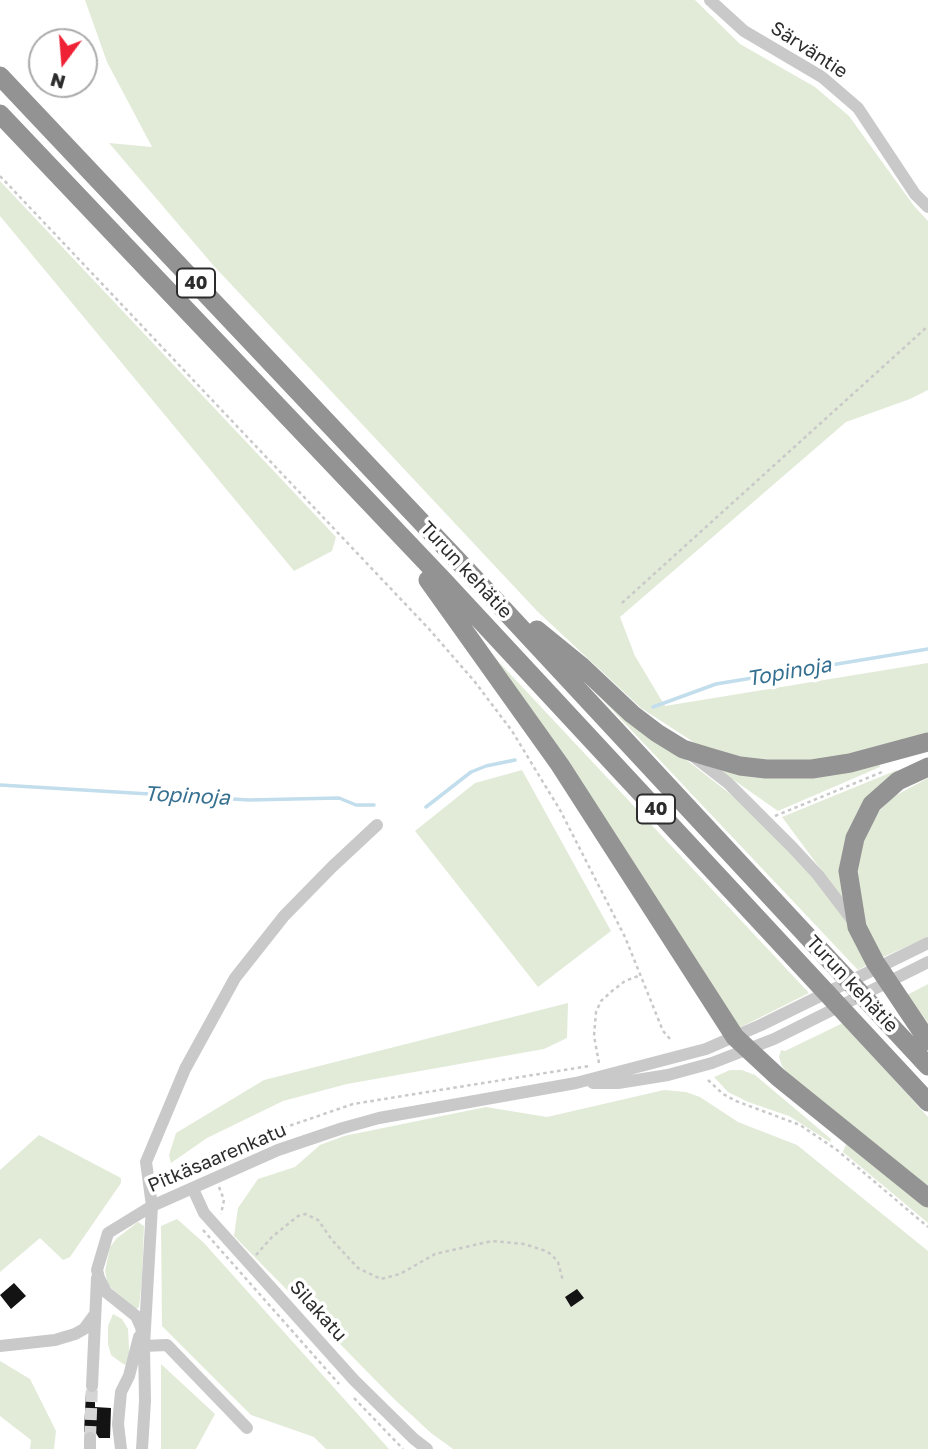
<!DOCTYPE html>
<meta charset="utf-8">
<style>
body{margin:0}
#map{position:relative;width:928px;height:1449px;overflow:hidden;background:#fff;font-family:"Golos Text",sans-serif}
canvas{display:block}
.north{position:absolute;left:28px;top:28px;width:70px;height:70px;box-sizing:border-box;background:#fff;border:2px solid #ababab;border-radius:50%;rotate:196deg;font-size:19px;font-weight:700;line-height:28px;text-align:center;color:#2c2c2c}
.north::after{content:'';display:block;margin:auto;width:24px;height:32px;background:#ef2235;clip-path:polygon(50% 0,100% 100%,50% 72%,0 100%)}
</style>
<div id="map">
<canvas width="928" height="1449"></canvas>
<div class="north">N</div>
</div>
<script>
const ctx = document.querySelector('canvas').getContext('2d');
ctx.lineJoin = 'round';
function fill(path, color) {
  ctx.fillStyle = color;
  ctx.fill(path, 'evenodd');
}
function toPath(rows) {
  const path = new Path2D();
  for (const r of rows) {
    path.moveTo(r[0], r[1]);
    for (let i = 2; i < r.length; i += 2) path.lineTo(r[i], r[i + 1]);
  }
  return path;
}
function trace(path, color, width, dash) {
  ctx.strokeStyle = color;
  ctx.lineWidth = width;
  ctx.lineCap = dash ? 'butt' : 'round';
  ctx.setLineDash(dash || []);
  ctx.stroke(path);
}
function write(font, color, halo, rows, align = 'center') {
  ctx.font = font + ' "Golos Text",sans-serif';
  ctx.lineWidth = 7;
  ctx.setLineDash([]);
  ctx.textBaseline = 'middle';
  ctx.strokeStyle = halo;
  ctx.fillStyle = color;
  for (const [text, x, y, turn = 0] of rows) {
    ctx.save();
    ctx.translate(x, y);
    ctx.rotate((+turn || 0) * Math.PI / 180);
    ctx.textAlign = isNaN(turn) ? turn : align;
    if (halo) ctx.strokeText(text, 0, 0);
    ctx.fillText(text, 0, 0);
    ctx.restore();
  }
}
const green = toPath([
 [85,0,695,0,740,44,815,87,849,116,914,206,928,221,928,390,910,399,846,422,620,617,635,656,665,706,928,663,928,733,834,758,795,762,771,761,742,757,698,745,641,708,537,611,213,265,109,143,152,147,107,62],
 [0,181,336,537,332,551,294,571,0,216],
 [482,644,809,993,737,1029,566,757],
 [603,695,738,800,799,861,836,905,871,963,858,970,600,697],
 [879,761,880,767,778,811,718,769],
 [522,770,611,931,538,987,415,831,475,783],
 [897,770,898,773,872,794,845,902,782,817],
 [928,778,928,937,881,958,864,925,856,875,861,842,880,810,893,797],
 [928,984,928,1023,907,995],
 [568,1003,567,1038,544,1049,347,1084,283,1101,207,1138,171,1163,169,1155,176,1133,264,1080],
 [843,1023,928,1117,928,1189,791,1078,782,1066,779,1057,781,1050,785,1051],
 [730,1070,742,1070,755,1075,831,1139,830,1142,789,1116,748,1102,728,1092,714,1077],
 [664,1090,686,1092,700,1097,738,1122,797,1145,928,1251,928,1449,453,1449,431,1433,393,1398,234,1236,238,1208,258,1179,295,1167,320,1145,344,1136,486,1107,547,1117],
 [39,1135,121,1178,121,1183,70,1257,63,1260,40,1238,0,1272,0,1170],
 [846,1144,928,1207,928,1223,843,1152],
 [177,1219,204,1243,389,1449,326,1449,314,1437,251,1415,162,1326,161,1226],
 [138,1222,144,1226,142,1278,139,1307,136,1309,108,1285,105,1271,110,1247,117,1238],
 [113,1314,122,1319,128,1329,130,1366,123,1364,111,1355,108,1344,108,1326],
 [0,1361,30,1379,56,1431,54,1449,30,1449,31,1440,0,1416],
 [161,1364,215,1414,196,1449,161,1449]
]);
const stream = toPath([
 [653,707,716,684,928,649],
 [0,785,249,800,339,798,356,805,374,805],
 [426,807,471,772,486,766,515,760]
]);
const building = toPath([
 [14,1283,26,1296,11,1309,0,1295],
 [577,1289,584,1298,571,1307,565,1297],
 [86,1392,95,1394,95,1407,111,1408,110,1438,99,1438,94,1430,84,1432]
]);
const minorTunnel = toPath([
 [90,1438,92,1386]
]);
const path = toPath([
 [0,176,429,629,475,682,512,731,560,810,625,937,663,1031,671,1040],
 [622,603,928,326],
 [775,816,882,772],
 [599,1063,594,1036,596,1012,601,1001,612,991,625,981,641,975],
 [708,1080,723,1094,736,1101,800,1125,837,1150,928,1227],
 [210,1169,207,1163,283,1128,353,1104,589,1066],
 [219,1187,224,1200,221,1214],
 [203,1230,339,1384],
 [256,1255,272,1237,298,1216,305,1214,318,1220,332,1240,358,1268,381,1279,400,1274,435,1254,492,1241,524,1244,546,1251,552,1255,558,1262,563,1281],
 [354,1398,403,1449]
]);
const minor = toPath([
 [710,0,744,31,822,77,858,108,915,194,928,207],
 [693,756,728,783,793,848,818,875,853,921],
 [593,1083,618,1083,668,1075,712,1063,774,1039,928,962],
 [193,1189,204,1213,249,1263,354,1380,414,1439,427,1449],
 [0,1346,55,1340,75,1334,84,1329,95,1314],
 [92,1386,97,1278],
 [247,1428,167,1345,144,1346,152,1206,146,1162,185,1069,235,978,284,916,332,867,377,825],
 [90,1449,90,1438],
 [121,1449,118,1424,121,1392,129,1376,139,1337],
 [142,1449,145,1401,144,1346,141,1327,136,1316,106,1292,99,1278,97,1270,108,1233,152,1206,278,1150,343,1128,379,1118,576,1083,706,1049,761,1025,928,943]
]);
const highway = toPath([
 [0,76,479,583,928,1066],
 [0,114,443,580,928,1102],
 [428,580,560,765,735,1037,778,1077,928,1198],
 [537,630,580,665,632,714,657,733,683,749,709,757,740,766,766,769,812,769,850,763,928,742],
 [928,767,898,781,872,804,855,838,848,871,857,927,875,962,928,1041]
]);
const shields = [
 [196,283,38],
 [656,809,38]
];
const shieldNames = [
 ["40",196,283],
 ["40",656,809]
];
const streetNames = [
 ["Särväntie",809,50,33],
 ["Turun kehätie",466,570,47],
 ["Turun kehätie",852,984,47],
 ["Pitkäsaarenkatu",217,1158,-23],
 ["Silakatu",318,1311,48]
];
const waterNames = [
 ["Topinoja",789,672,-10],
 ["Topinoja",187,796,3]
];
fill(green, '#e2ebd8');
trace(stream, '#c2ddec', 3.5);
fill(building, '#131313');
trace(minorTunnel, '#d5d5d5', 12, [12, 6]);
trace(path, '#c9c9c9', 2.5, [3.5, 3.5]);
trace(minor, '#c9c9c9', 12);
trace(highway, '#939393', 19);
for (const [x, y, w] of shields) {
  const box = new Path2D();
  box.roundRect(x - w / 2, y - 14.5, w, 29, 5);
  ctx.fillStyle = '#fff';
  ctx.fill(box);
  trace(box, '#2c2c2c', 2);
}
write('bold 18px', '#2c2c2c', null, shieldNames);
write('19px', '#2c2c2c', '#fff', streetNames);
write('italic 21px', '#367091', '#fff', waterNames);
</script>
